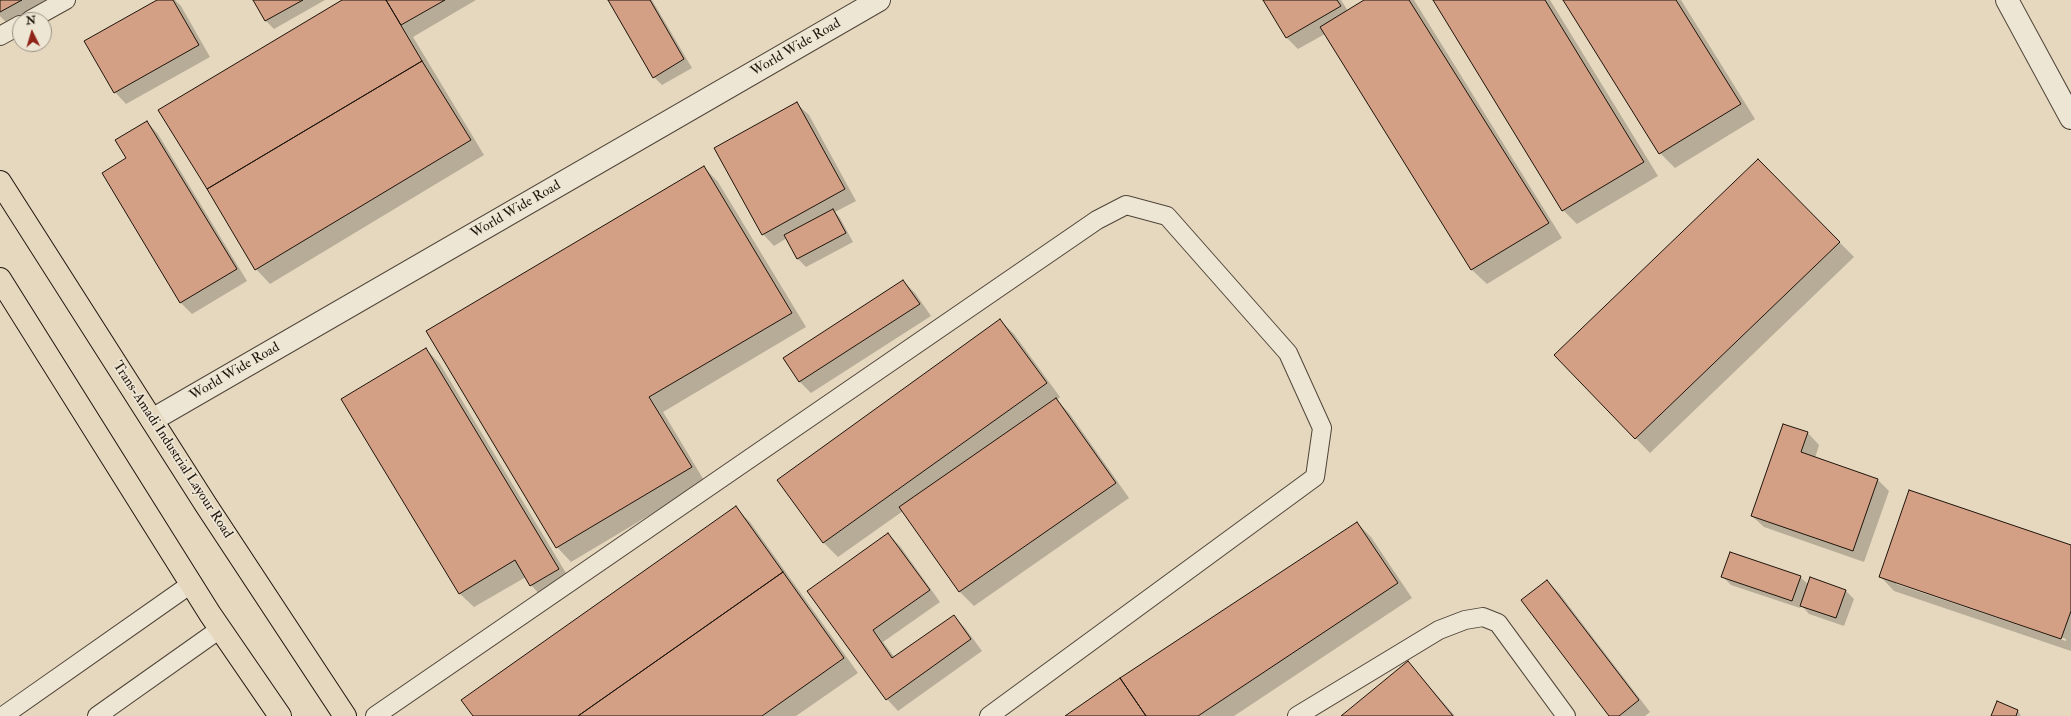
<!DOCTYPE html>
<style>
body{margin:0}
#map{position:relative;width:2071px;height:716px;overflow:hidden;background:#e5d8be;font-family:"IM FELL Double Pica",serif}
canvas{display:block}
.north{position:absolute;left:12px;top:12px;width:40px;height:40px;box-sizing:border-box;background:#eee6d5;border:1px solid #9b9284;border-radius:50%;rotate:355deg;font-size:11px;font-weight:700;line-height:16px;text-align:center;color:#1f140b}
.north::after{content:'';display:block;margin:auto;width:14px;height:18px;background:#8f2418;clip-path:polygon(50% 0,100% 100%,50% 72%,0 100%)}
</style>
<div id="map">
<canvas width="2071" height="716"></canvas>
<div class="north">N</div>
</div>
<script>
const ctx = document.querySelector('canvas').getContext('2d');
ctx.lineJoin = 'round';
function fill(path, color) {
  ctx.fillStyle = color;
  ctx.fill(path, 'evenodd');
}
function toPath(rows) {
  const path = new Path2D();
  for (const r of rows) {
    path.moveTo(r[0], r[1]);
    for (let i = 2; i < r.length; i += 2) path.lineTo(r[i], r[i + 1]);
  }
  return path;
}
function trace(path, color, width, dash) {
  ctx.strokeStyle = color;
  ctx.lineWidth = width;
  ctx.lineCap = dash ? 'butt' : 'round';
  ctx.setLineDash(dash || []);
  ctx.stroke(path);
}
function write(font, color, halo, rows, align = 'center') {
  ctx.font = font + ' "IM FELL Double Pica",serif';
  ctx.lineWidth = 3.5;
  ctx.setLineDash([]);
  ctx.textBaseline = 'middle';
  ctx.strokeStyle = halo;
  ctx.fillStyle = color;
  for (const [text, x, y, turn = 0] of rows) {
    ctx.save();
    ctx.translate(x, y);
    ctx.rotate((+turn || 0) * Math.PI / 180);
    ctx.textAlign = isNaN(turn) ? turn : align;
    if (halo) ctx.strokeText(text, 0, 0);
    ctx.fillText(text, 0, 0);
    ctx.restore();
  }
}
const shadow = toPath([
 [0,0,62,0,12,28,0,16],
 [159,0,175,0,181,6,210,57,126,104,115,92],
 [254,0,325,0,274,29,266,21],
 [344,0,476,0,413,37,484,155,270,284,256,269],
 [609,0,652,0,692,68,662,85,654,77],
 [1265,0,1341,0,1348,11,1366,0,1414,0,1562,238,1487,284,1472,270,1325,34,1298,49,1287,38],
 [1434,0,1550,0,1658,176,1577,224,1563,210],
 [1564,0,1681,0,1755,119,1675,168,1660,153],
 [797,104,809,115,856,201,835,212,840,218,853,242,806,267,798,259,787,238,774,246,763,234],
 [147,122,158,134,247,281,192,314,181,303,103,173,128,159],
 [1758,160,1854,257,1650,453,1555,355],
 [704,167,718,182,806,327,663,412,705,482,571,562,557,547],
 [903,281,915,293,931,316,811,393,800,382,784,358],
 [1000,320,1014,334,1060,397,1057,400,1070,414,1129,498,974,606,959,591,903,511,838,557,824,543,778,480],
 [426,349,440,364,572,583,545,600,531,585,526,577,474,607,459,593],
 [1783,425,1808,433,1819,445,1815,458,1877,479,1889,491,1864,562,1764,527,1752,516],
 [736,508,750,522,858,673,796,716,474,716],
 [1357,523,1371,537,1412,598,1234,716,1066,716],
 [888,534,900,546,940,602,883,642,895,658,954,616,965,628,982,651,898,711,887,699,809,591],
 [2071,546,2071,651,1894,591,1880,576],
 [1896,581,2066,639,2066,641,1896,584],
 [1723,577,1800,577,1809,585,1846,591,1854,599,1844,626,1809,614,1801,605,1800,608,1731,585],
 [1547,581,1559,593,1650,712,1645,716,1610,716],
 [1408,662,1455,716,1342,716],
 [2018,711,2021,716,1992,716]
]);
const building = toPath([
 [0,0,22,0,0,12,0,0],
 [157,0,173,0,199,45,114,93,84,41,157,0],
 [253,0,303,0,265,21,253,0],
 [342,0,386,0,422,61,207,189,158,110,342,0],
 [386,0,445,0,401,25,386,0],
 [608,0,650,0,684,59,653,78,608,0],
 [1263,0,1337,0,1341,6,1286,38,1263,0],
 [1364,0,1409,0,1549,223,1471,270,1320,27,1364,0],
 [1433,0,1545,0,1644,162,1562,211,1433,0],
 [1563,0,1676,0,1741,104,1659,154,1563,0],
 [422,61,471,140,255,270,207,189,422,61],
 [797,102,845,189,762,235,714,148,797,102],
 [147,121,237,269,180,303,102,173,126,158,115,140,147,121],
 [1758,159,1840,242,1635,439,1554,355,1758,159],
 [704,166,792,313,649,397,692,467,556,548,426,331,704,166],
 [833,209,846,233,797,259,784,235,833,209],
 [903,280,920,304,799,382,783,358,903,280],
 [1000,319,1047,383,823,543,777,480,1000,319],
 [426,348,559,569,530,586,515,560,459,594,341,399,426,348],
 [1056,398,1116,483,959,592,899,507,1056,398],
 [1783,424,1808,432,1801,452,1878,479,1853,551,1751,516,1783,424],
 [1909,490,2071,545,2071,611,2061,639,1879,577,1909,490],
 [736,506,783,572,578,716,473,716,461,700,736,506],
 [1357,522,1398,583,1198,716,1146,716,1120,678,1357,522],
 [888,533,930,590,873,630,892,658,954,615,971,639,886,700,807,591,888,533],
 [1730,552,1801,576,1792,601,1721,577,1730,552],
 [783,572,844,658,762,716,578,716,783,572],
 [1810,577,1846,590,1836,618,1800,606,1810,577],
 [1547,580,1639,700,1619,716,1609,716,1521,600,1547,580],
 [1408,661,1453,716,1341,716,1408,661],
 [1120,678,1146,716,1065,716,1120,678],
 [1997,701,2018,710,2016,716,1991,716,1997,701]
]);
const service = toPath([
 [30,20,66,0],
 [0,36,20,25],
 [3,716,191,584],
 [97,716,220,629],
 [375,716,1097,220,1126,205,1167,216,1288,353,1322,428,1315,477,989,716],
 [1297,716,1439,630,1465,620,1483,617,1498,623,1566,716]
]);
const minor = toPath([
 [2007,0,2071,118],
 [152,420,879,0]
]);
const primary = toPath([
 [0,182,206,505,345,716],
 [0,279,210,614,280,716]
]);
const streetNames = [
 ["World Wide Road",796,48,-30],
 ["World Wide Road",516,210,-30],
 ["World Wide Road",235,372,-30],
 ["Trans-Amadi Industrial Layour Road",172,450,57]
];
fill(shadow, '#0003');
fill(building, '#d39f85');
trace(building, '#1f140b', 1);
trace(service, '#504538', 20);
trace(minor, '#504538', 24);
trace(primary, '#1f140b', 24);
trace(service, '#eee6d5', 18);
trace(minor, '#eee6d5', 22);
trace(primary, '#e5d8be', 22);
write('14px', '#1f140b', '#eee6d5', streetNames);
</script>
